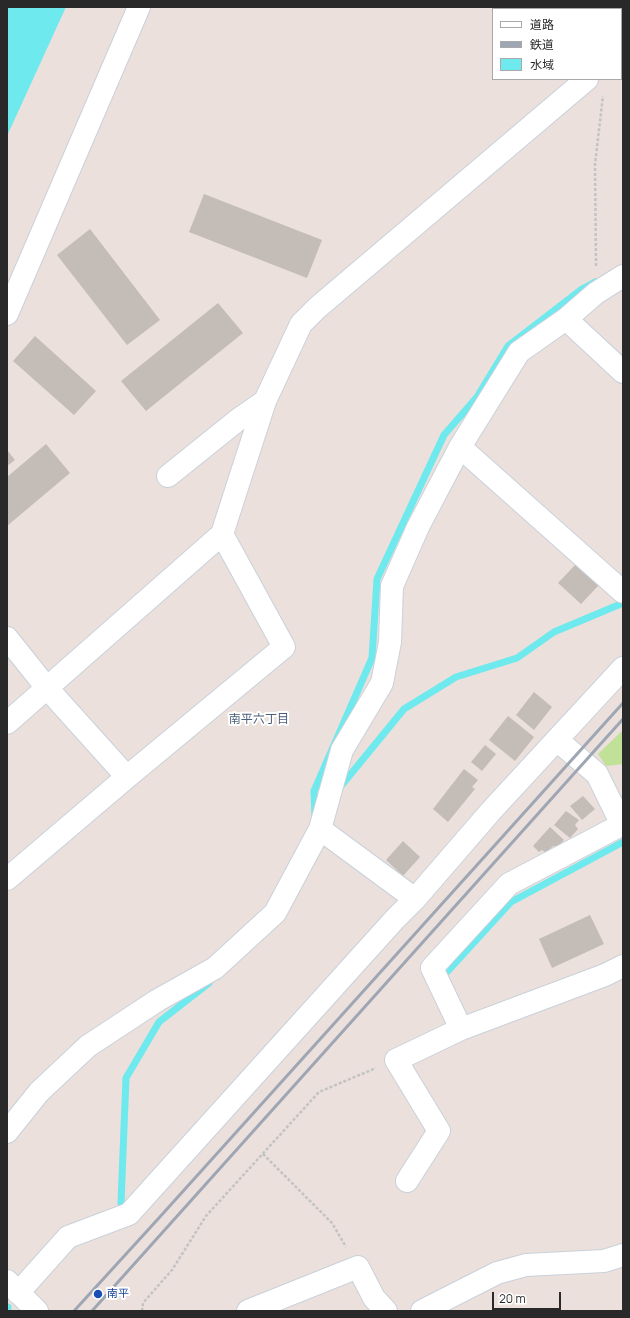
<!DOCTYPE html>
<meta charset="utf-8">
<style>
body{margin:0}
#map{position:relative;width:630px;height:1318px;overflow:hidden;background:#ebe0db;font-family:Manrope,"Noto Sans JP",sans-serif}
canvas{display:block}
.frame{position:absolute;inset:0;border:8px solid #292929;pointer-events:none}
.legend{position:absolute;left:492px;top:8px;width:130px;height:72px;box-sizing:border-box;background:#fff;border:1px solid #a9a9a9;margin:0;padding:5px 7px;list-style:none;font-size:12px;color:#292929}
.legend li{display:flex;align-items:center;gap:8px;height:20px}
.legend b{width:20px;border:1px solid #a9a9a9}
.scale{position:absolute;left:492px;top:1292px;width:69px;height:18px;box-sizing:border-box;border:2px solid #292929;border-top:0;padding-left:5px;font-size:12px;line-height:14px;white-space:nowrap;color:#292929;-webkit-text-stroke:3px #fff;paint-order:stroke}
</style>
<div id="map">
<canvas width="630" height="1318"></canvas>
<div class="frame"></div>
<ul class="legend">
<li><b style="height:5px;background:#fff"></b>道路</li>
<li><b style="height:5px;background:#9ea6b3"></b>鉄道</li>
<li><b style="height:11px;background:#6ee9ed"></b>水域</li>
</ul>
<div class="scale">20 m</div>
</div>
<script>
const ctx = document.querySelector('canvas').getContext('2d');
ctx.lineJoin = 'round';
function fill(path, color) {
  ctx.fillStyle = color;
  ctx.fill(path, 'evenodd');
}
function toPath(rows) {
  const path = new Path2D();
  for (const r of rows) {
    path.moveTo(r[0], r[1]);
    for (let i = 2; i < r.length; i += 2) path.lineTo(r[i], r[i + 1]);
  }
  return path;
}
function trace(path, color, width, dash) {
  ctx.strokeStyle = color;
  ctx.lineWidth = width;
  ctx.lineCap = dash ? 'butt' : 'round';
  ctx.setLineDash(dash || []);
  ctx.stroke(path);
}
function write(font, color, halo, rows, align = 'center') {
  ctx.font = font + ' Manrope,"Noto Sans JP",sans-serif';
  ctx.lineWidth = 4;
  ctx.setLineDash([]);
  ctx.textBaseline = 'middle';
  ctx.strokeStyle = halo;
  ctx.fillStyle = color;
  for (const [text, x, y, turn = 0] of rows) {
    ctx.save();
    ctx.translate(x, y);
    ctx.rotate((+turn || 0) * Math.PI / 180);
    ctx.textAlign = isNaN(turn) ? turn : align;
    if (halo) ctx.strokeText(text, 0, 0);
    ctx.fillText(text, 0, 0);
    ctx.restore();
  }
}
const green = toPath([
 [623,730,623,764,606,766,598,754]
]);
const water = toPath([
 [7,7,66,7,7,136]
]);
const stream = toPath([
 [341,786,404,709,456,677,517,658,554,632,623,603],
 [315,817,314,791,372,658,377,579,444,435,477,397,508,346,582,289,595,282],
 [447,972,511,902,623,842],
 [121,1203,126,1078,159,1022,209,983],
 [8,1311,8,1307]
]);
const building = toPath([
 [204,194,322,240,307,278,189,232],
 [90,229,160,320,127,345,57,255],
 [218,303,243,333,146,411,121,381],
 [35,336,96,391,74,415,13,361],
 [46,444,70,473,7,526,7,477],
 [7,450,15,460,7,466],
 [576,564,599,585,581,604,558,583],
 [534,692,552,707,534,730,516,715],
 [508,716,534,737,515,761,489,740],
 [485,745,496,754,482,771,471,762],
 [464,769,478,780,472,787,475,789,448,822,433,809],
 [583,796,595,809,582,820,570,806],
 [566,811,579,820,575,825,578,829,570,838,554,825],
 [550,827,564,840,558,847,553,846,546,853,542,850,539,852,533,846],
 [403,841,420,857,403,876,386,860],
 [590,915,604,944,552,968,539,939]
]);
const path = toPath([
 [596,266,595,164,603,96],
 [263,1154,332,1223,346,1247],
 [142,1311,143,1303,172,1270,206,1216,319,1092,376,1068]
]);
const minor = toPath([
 [621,51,623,49],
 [7,314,139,7],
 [566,319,623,372],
 [460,447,623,592],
 [168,476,239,419,265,401],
 [7,638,47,688,127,777],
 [7,723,222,534,265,401,301,324,317,308,587,79],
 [557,740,597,774,622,825],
 [320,829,415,899],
 [7,879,127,777,284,647,222,534],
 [461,1029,432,968,509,884,623,824],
 [7,1132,39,1092,88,1046,158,1000,215,968,275,913,320,829,342,750,382,683,390,642,392,586,418,527,460,447,519,352,566,319,596,293,623,276],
 [407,1181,439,1131,396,1060,461,1029,605,975,623,966],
 [7,1281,37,1311],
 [18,1293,68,1237,129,1214,395,919,415,899,491,811,623,668],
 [248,1311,358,1267,374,1298,386,1311],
 [422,1311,497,1273,526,1265,604,1261,623,1255]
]);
const rail = toPath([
 [74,1311,158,1219,623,703],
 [92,1311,623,719]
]);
const markers = [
 [98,1294,5,"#1a4fb4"]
];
const transitNames = [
 ["南平",107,1294]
];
const neighbourhoodNames = [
 ["南平六丁目",259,720]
];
fill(green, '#c2e198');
fill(water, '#6ee9ed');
trace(stream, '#6ee9ed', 7);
fill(building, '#c4bcb7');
trace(minor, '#c9d1db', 24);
trace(path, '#c3c3c3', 2.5, [3, 2]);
trace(minor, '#fff', 22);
trace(rail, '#9ea6b3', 3);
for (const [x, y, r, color] of markers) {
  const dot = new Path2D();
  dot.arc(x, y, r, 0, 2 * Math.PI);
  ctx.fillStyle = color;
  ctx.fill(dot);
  trace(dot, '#fff', 1.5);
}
write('11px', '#164399', '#fff', transitNames, 'left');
write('12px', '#4a5e79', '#fff', neighbourhoodNames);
</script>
